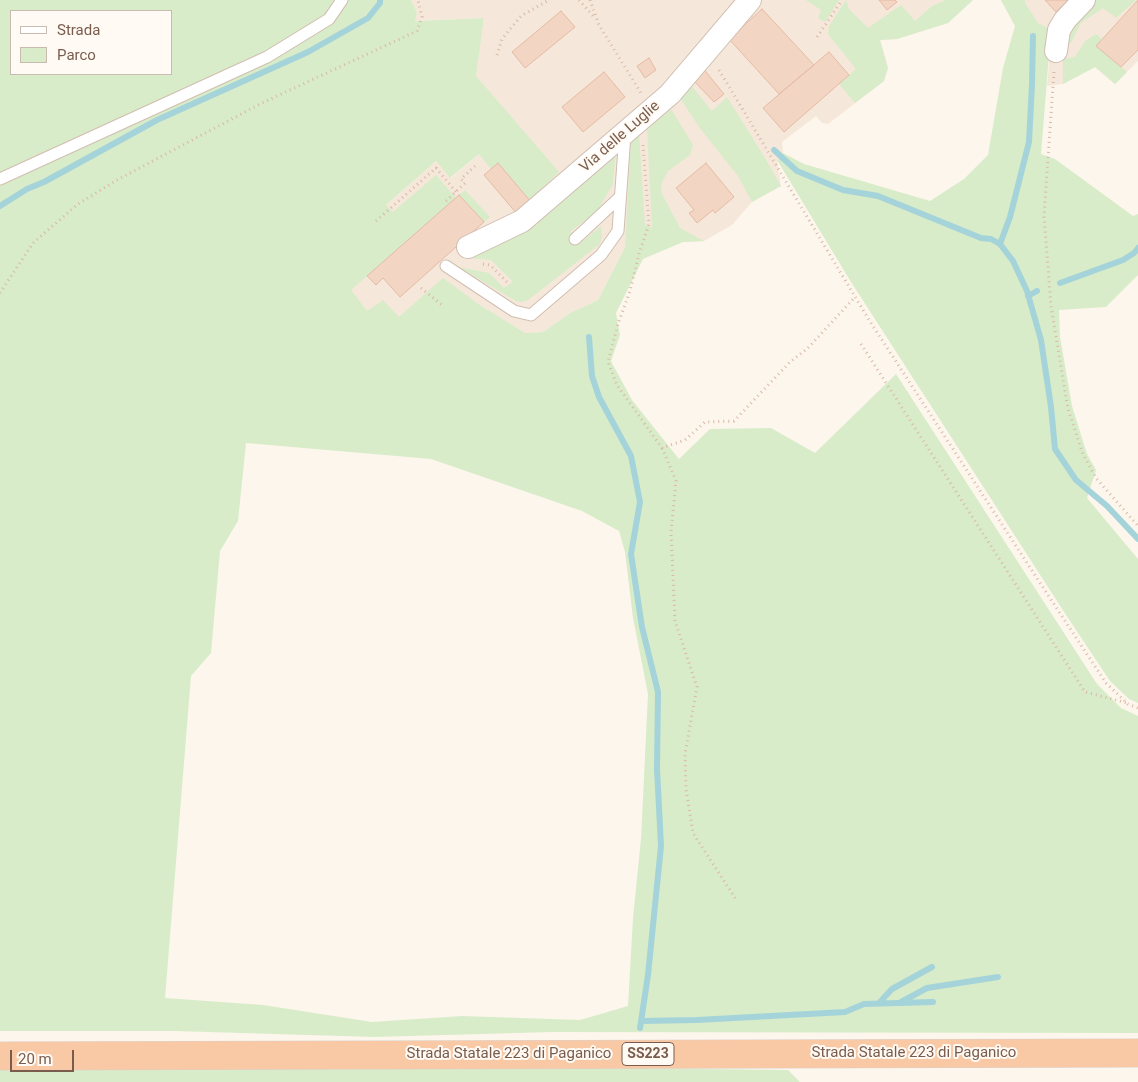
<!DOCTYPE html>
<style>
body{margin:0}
#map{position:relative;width:1138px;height:1082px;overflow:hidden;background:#fdf6ec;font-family:Roboto,sans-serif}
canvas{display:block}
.legend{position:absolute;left:10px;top:10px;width:162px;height:65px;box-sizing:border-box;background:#fffaf3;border:1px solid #cabbb1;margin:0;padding:6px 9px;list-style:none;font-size:15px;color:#7a5c4d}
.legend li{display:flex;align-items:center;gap:10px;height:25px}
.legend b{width:25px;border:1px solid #cabbb1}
.scale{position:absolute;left:10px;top:1050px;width:64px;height:22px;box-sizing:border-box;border:2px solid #7a5c4d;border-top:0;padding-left:6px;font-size:15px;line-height:18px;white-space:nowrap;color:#7a5c4d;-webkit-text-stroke:4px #fffaf3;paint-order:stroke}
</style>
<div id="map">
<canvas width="1138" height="1082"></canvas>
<ul class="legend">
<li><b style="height:6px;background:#fff"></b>Strada</li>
<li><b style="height:14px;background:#d8ecc9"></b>Parco</li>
</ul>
<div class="scale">20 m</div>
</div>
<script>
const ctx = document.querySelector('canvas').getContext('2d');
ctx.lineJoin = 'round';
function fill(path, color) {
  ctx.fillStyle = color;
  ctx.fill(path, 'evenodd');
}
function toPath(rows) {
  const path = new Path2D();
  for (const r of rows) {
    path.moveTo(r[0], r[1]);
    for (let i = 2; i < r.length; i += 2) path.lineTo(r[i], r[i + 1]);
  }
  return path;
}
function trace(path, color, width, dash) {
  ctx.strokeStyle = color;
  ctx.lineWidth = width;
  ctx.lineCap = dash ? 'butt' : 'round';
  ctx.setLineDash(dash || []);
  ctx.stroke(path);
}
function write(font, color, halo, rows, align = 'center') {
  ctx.font = font + ' Roboto,sans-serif';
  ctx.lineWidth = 4;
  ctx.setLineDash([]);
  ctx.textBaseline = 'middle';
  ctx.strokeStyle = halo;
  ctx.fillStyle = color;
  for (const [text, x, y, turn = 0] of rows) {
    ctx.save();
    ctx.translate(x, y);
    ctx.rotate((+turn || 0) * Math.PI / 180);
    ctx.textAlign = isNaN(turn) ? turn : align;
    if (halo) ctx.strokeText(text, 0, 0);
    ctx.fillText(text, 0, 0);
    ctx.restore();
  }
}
const residential = toPath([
 [411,0,973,0,948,23,897,39,880,40,888,68,884,81,828,124,822,123,816,116,782,142,783,153,777,160,781,186,752,202,732,225,704,241,683,242,645,226,625,247,598,300,570,313,543,332,524,333,477,303,407,358,317,284,328,256,436,161,451,178,479,154,475,76,484,18,414,21,417,12],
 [1001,0,1138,0,1138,61,1115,84,1095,67,1063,84,1047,86,1051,40,1015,26]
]);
const green = toPath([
 [0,0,411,0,417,12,415,21,484,18,476,76,559,172,529,200,497,164,491,169,479,154,450,178,436,161,386,205,393,212,436,175,456,198,351,290,367,311,383,300,399,317,443,278,477,303,525,333,543,332,570,313,598,300,625,247,631,138,639,132,645,225,652,228,647,129,671,109,693,145,690,155,668,171,662,182,661,192,680,228,704,241,683,242,643,259,616,313,620,335,611,361,632,400,679,459,710,429,771,428,815,453,896,374,1097,684,1121,708,1138,716,1138,1033,552,1032,375,1037,175,1031,0,1031],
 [11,11,171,11,171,74,11,74],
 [246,443,431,459,582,511,619,531,625,552,633,618,648,694,641,839,633,918,628,1006,580,1020,462,1016,372,1022,263,1005,165,998,191,676,211,653,220,551,238,521],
 [806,0,839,0,825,22,818,18,821,10],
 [846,0,849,9,868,28,901,5,915,21,932,6,946,0,973,0,948,23,897,39,880,40,888,68,884,81,855,103,839,84,856,69,828,34,829,26],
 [1001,0,1025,0,1025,3,1038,23,1051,30,1041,154,1055,159,1133,216,1138,214,1138,275,1106,307,1059,310,1060,337,1072,406,1087,454,1096,470,1087,498,1138,559,1138,703,1129,699,1110,681,1068,618,851,282,777,160,783,153,804,164,930,201,964,179,988,155,1003,68,1015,26],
 [1096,0,1136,0,1116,18,1103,8,1081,23,1071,43,1065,42,1074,22],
 [1096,34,1102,39,1096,46,1127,72,1115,84,1095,67,1063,84,1063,59,1075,57,1085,41],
 [690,84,712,111,727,97,765,158,781,186,752,202,738,176,699,127,680,98],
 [616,150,613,184,598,210,571,231,579,244,601,226,602,237,600,244,528,300,522,302,516,301,458,267,489,273,504,288,513,282,491,260,468,258],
 [465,190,490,217,484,222,459,195],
 [533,1067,788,1070,800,1082,0,1082,0,1069]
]);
const stream = toPath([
 [1033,36,1032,84,1029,142,1010,217,1000,244,1013,261,1027,291,1041,340,1051,407,1055,449,1076,480,1107,506,1138,539],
 [774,150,797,171,843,190,878,196,981,238,991,239,1000,244],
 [0,206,27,189,44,182,157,120,308,52,368,18,380,3,380,0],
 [1060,283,1123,260,1134,253,1138,248],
 [1028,296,1037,291],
 [589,337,592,376,599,397,631,456,640,502,631,554,642,627,658,692,657,769,661,846,648,975,640,1028],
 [901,1002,927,988,998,977],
 [879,1003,892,989,932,967],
 [641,1021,697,1020,845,1012,864,1004,933,1002]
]);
const building = toPath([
 [879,0,895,0,897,2,887,10,879,0],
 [1045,0,1068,0,1056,12,1045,0],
 [1138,0,1138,50,1121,67,1096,46,1138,0],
 [762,9,814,65,779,94,729,39,762,9],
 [561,11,575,27,525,68,512,52,561,11],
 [829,52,849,75,784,132,763,108,829,52],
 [649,58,656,70,645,78,637,66,649,58],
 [702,67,724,94,714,102,693,80,702,67],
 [604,72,625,97,583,132,562,107,604,72],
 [498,163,531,202,517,214,484,175,498,163],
 [706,163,734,197,715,213,713,210,697,223,689,213,694,210,676,188,706,163],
 [459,195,484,222,400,297,383,278,376,285,367,276,459,195]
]);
const path = toPath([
 [579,0,595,18],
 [590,0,599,25,641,93],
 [817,37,842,0],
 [497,55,502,39,521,16,549,0],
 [719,70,869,320,1044,589,1106,683,1128,704,1138,708],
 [1054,72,1044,216,1051,306,1068,409,1083,454,1096,478,1138,526],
 [643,145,649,224,639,254,630,291,618,324,608,362,617,385,662,448,685,440,705,422,734,421,790,362,808,348,855,297],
 [446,201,465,183,461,179,475,166],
 [376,221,436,168,456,192],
 [483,264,490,265,509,284],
 [421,288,442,305],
 [0,293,33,243,78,204,117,180,262,103,417,31,422,17,418,0],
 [861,344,1085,692,1127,703],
 [662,448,676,481,671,532,675,621,697,687,685,754,686,789,693,833,737,901]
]);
const service = toPath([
 [0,179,267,57,329,19,342,0],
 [575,239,620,197],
 [446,266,514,311,531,315,601,255,618,231,625,134]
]);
const minor = toPath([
 [1056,51,1059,30,1065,20,1084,0],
 [468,247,522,221,670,94,750,0]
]);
const trunk = toPath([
 [0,1056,1138,1053]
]);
const shields = [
 [648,1054,52]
];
const shieldNames = [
 ["SS223",648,1054]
];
const streetNames = [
 ["Via delle Luglie",620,137,-41],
 ["Strada Statale 223 di Paganico",914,1053],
 ["Strada Statale 223 di Paganico",509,1054]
];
fill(residential, '#f5e8da');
fill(green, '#d8ecc9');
trace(stream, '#a5d3da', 6);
fill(building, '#f3d5c3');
trace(building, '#e6bba3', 1);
trace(service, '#d1beb0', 13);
trace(minor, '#d1beb0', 24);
trace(trunk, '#dad1cd', 29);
trace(path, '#d9b8a5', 3, [1, 4]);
trace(service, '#fff', 11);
trace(minor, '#fff', 22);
trace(trunk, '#f9c8a4', 28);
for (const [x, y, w] of shields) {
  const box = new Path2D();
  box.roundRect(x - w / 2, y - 11.5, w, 23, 4);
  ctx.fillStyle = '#fffaf3';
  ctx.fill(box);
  trace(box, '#7a5c4d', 1);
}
write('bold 14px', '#7a5c4d', null, shieldNames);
write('15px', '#7a5c4d', '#fffaf3', streetNames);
</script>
